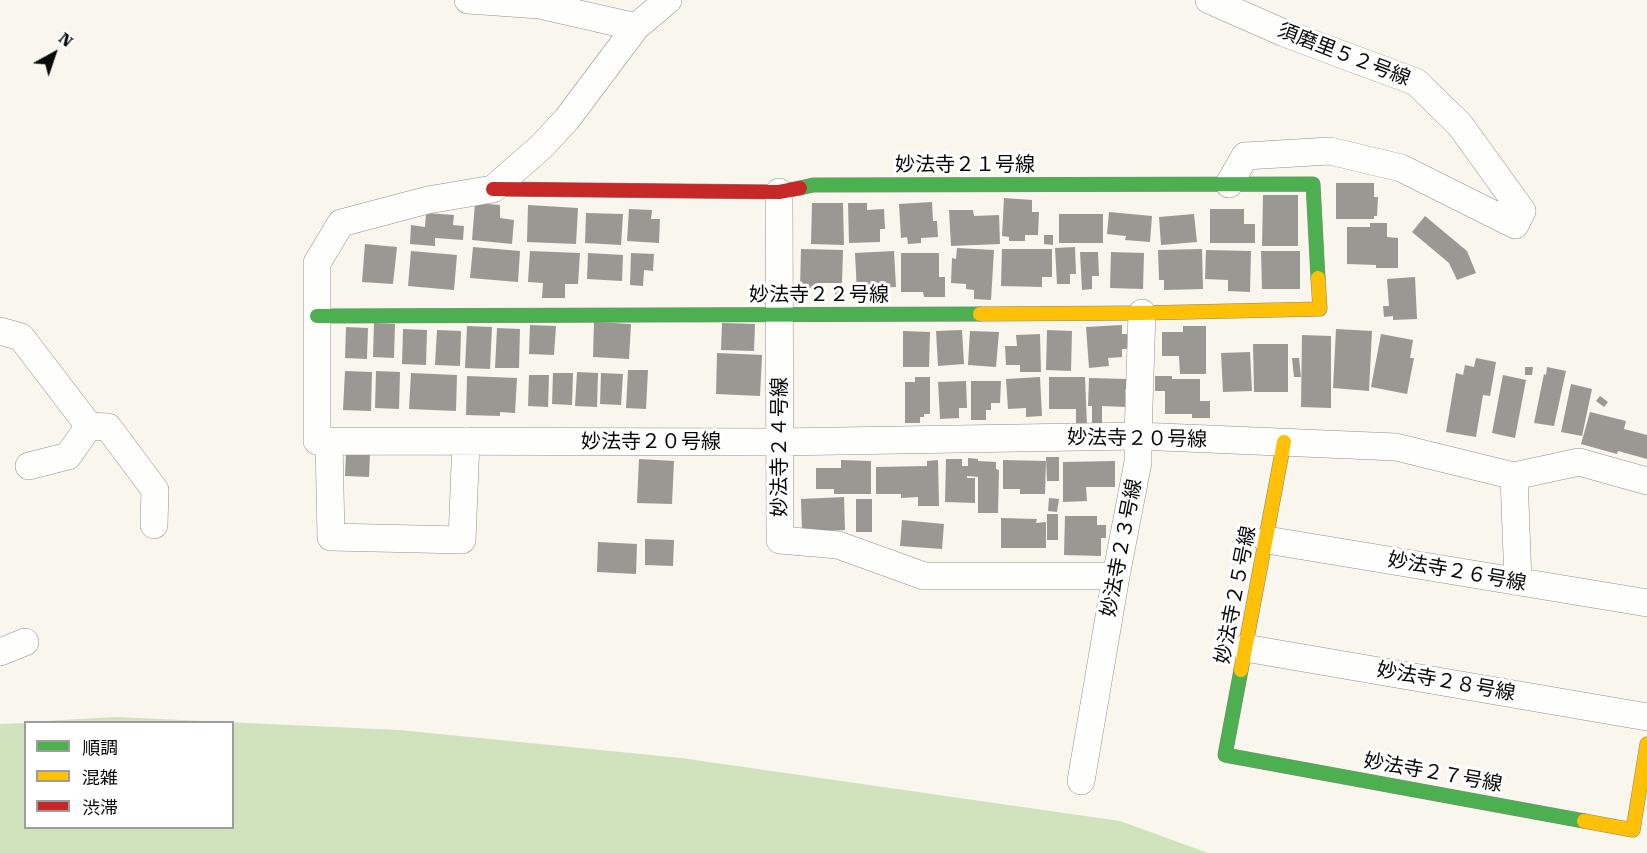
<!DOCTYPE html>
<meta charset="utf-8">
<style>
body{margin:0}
#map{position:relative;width:1647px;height:853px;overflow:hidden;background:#f8f6ed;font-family:"Roboto Serif","Noto Sans JP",serif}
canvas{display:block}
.legend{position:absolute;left:24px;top:721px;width:210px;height:108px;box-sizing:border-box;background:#fff;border:2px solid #9d9d9d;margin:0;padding:8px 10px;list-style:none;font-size:18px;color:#090909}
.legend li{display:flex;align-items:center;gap:12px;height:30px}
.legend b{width:30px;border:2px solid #9d9d9d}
.north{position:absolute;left:24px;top:24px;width:60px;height:60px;-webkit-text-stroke:4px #fff;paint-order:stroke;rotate:40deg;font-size:16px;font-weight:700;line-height:24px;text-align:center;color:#090909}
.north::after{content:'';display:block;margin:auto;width:21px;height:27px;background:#090909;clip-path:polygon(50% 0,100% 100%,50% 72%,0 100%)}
</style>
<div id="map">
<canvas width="1647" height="853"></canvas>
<ul class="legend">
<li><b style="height:8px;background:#4caf50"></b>順調</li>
<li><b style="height:8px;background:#ffc107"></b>混雑</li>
<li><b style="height:8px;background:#c62828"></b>渋滞</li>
</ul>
<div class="north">N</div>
</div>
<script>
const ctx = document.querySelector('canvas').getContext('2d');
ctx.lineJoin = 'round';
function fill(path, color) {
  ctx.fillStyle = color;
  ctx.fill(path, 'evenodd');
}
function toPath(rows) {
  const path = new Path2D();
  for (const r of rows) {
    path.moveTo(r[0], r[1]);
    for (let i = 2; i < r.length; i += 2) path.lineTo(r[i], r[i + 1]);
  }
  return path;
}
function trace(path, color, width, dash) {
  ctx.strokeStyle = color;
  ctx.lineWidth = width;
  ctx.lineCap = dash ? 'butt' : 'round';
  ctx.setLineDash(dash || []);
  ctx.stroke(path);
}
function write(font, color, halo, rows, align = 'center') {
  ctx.font = font + ' "Roboto Serif","Noto Sans JP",serif';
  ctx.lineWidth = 6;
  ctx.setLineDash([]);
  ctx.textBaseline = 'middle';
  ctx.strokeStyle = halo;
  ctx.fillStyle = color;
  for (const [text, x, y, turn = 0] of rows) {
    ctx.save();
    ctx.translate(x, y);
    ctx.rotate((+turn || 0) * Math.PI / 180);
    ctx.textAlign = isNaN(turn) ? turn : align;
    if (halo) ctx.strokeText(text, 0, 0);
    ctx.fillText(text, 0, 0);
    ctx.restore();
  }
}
const forest = toPath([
 [116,717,399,730,681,758,1120,821,1208,853,0,853,0,724,26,723,26,828,232,828,232,722,26,722]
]);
const building = toPath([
 [1336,183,1374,183,1374,197,1378,197,1377,216,1374,216,1374,219,1336,219],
 [1263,195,1298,195,1298,246,1262,246],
 [1004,198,1032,200,1032,212,1039,212,1038,235,1025,235,1025,241,1009,241,1009,237,1002,236],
 [932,202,933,221,937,221,938,237,921,238,921,243,908,244,907,237,901,238,899,204],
 [475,203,500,205,500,218,514,220,512,244,472,240],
 [812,203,843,203,844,245,811,244],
 [848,203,867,203,867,210,884,209,885,229,880,229,880,242,849,243],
 [528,205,578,208,576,244,527,242],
 [629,209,652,210,651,219,660,219,659,243,627,241],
 [1210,209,1244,209,1244,224,1255,224,1255,243,1210,243],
 [949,210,973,210,974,216,999,215,1000,244,951,246],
 [1109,212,1152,216,1150,242,1125,240,1126,236,1107,234],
 [426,213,454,215,453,225,464,226,463,240,435,238,435,246,410,244,411,225,425,227],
 [586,213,623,214,621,245,585,243],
 [1059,214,1103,214,1103,243,1059,243],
 [1194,214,1197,242,1161,245,1159,217],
 [1425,216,1467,251,1476,273,1457,280,1449,263,1412,232],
 [1370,223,1387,223,1387,237,1398,238,1398,268,1376,268,1376,265,1347,264,1347,227,1370,227],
 [1044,235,1053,235,1053,245,1044,244],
 [365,244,397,247,393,284,362,282],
 [473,247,520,251,518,282,470,278],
 [1075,247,1076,274,1070,274,1070,284,1057,284,1055,248],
 [957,248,994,250,991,300,974,299,974,290,966,289,966,284,951,283,952,258,956,259],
 [801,249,843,250,842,283,821,283,821,289,800,288],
 [1002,249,1052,249,1052,277,1042,277,1042,287,1001,286],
 [1202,249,1203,289,1164,290,1164,280,1159,280,1158,250],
 [1206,250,1251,251,1250,292,1228,291,1228,280,1205,279],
 [411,251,457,255,454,290,408,286],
 [530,251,580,253,578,284,565,284,565,298,542,298,543,283,528,282],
 [894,251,896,287,877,288,877,292,857,292,855,253],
 [1261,251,1300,251,1300,289,1262,289],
 [1080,252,1098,252,1099,276,1092,276,1092,289,1082,290],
 [1111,252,1144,253,1143,289,1110,288],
 [588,253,623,255,622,281,587,279],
 [631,253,654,254,653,271,644,270,643,286,630,285],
 [901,253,939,253,939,277,945,277,945,297,924,297,923,292,901,292],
 [1415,277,1417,319,1393,320,1393,316,1384,317,1383,306,1389,306,1387,279],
 [835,285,845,285,845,302,835,302],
 [594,322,631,324,629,359,593,357],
 [374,323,395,324,394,358,373,357],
 [722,323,755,324,754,351,721,350],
 [530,325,556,326,554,355,529,354],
 [1122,325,1122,334,1127,334,1129,349,1122,349,1122,357,1108,358,1109,366,1089,368,1086,327],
 [467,326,492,327,490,369,465,368],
 [1183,326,1206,326,1206,374,1180,374,1179,356,1162,356,1162,332,1183,332],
 [346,327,368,328,367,359,345,358],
 [497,328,520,329,519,368,495,368],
 [403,329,427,330,426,365,402,364],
 [1336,329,1372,331,1369,391,1333,388],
 [437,330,461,331,460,366,435,365],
 [962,330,964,364,938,366,936,331],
 [1047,330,1072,331,1071,371,1046,370],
 [903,331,930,332,929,367,903,367],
 [970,331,999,332,996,367,968,365],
 [1040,334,1041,372,1020,372,1020,365,1006,365,1005,346,1017,346,1016,335],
 [1381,334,1413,340,1410,358,1414,358,1407,394,1371,387],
 [1302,335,1331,336,1331,408,1301,407],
 [1253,344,1288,344,1288,392,1254,392],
 [1250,352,1252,391,1223,392,1221,353],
 [717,353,762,355,760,396,716,394],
 [1292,358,1299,358,1301,377,1294,377],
 [1476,358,1496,362,1490,396,1483,395,1476,437,1446,432,1456,373,1463,375,1465,365,1474,367],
 [1525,367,1533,367,1532,375,1525,375],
 [1547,367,1566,371,1554,426,1534,423,1544,374,1546,375],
 [628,370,648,370,646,409,626,408],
 [345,371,372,372,371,411,343,410],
 [376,371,400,372,399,409,375,408],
 [577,372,598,373,597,407,575,406],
 [411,373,457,375,456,411,409,409],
 [553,373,573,373,572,405,552,404],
 [601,373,623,374,621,405,600,404],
 [529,375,549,375,548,407,528,406],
 [1503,375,1526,380,1515,438,1492,433],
 [467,376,517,378,515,413,500,412,500,416,466,415],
 [1155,376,1172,376,1172,379,1200,379,1200,401,1210,401,1210,418,1192,418,1192,414,1165,414,1165,391,1155,391],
 [915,377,930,377,930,414,924,414,924,417,920,417,920,423,905,423,905,382,915,382],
 [1040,377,1042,416,1026,417,1026,408,1008,409,1006,379],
 [1049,377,1085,377,1087,426,1076,426,1076,409,1049,409],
 [1089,378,1128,379,1128,389,1125,389,1125,407,1102,406,1102,426,1092,426,1092,406,1088,406],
 [966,381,967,408,959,408,959,418,940,419,938,382],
 [971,381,1001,381,1000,403,991,403,991,410,986,410,986,420,971,420],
 [1571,384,1592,389,1582,436,1561,432],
 [1600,396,1608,402,1604,407,1596,401],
 [1590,412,1626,421,1624,429,1647,435,1647,459,1618,451,1617,454,1581,444],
 [346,453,370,454,369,477,345,476],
 [1046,457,1059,457,1059,481,1047,481],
 [968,458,978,459,978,461,996,462,996,469,999,470,998,513,978,513,978,477,967,476,967,478,975,478,975,503,945,502,946,459,962,459,962,466,968,466],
 [639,459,674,461,672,504,637,503],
 [841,460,871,461,871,494,834,494,834,489,816,489,816,468,841,468],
 [938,460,939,506,918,506,918,497,901,498,901,494,876,494,876,467,927,466,927,461],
 [1003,460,1046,461,1045,494,1020,494,1020,489,1003,489],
 [1115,461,1115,487,1086,487,1087,501,1063,502,1063,462],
 [844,497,845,530,802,532,801,499],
 [1049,498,1059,499,1057,512,1048,511],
 [856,499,872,499,872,532,856,532],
 [1047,514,1058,514,1058,540,1047,540],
 [1065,516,1097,516,1097,525,1106,525,1106,538,1101,538,1101,556,1064,555],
 [1001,518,1037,519,1036,523,1046,522,1046,548,1001,548],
 [902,520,944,524,942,549,900,546],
 [645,539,674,540,673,566,645,565],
 [598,542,637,544,636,574,597,572]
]);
const street = toPath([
 [468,0,540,5,636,27],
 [668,0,636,27,567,119,542,146,493,189,428,200,341,223,317,263,317,441,780,442,1138,436,1396,447,1514,476,1518,582],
 [1209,0,1284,33,1416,82,1460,125,1522,211,1515,225,1401,168,1330,151,1245,156,1229,184],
 [779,192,780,540,838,545,924,576,1116,576],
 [0,331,21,337,89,426,108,427,155,490,154,525],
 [329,441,331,537,462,540,466,441],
 [29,466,68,456,89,426],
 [1514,476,1579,462,1647,481],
 [1267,540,1647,603],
 [1245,648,1647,717],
 [0,652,25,642],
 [1081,781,1116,576,1138,462,1138,436,1142,313]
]);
const fast = toPath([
 [800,188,813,185,1313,184,1318,278],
 [317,316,980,314],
 [1241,670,1225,755,1584,821]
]);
const slow = toPath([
 [980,314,1142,313,1320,309,1318,278],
 [1241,670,1284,442],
 [1584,821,1633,830,1647,744]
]);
const jam = toPath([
 [493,189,779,192,800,188]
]);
const streetNames = [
 ["須磨里５２号線",1344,55,21],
 ["妙法寺２１号線",965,165],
 ["妙法寺２２号線",819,295],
 ["妙法寺２０号線",1137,439,1],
 ["妙法寺２０号線",651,442],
 ["妙法寺２４号線",780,447,-90],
 ["妙法寺２３号線",1122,548,-79],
 ["妙法寺２６号線",1457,572,10],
 ["妙法寺２５号線",1236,595,-79],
 ["妙法寺２８号線",1446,682,10],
 ["妙法寺２７号線",1433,773,10]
];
fill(forest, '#d1e3bd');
fill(building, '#9a9893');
trace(street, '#91908c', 28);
trace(fast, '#878682', 15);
trace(slow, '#878682', 15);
trace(jam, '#878682', 15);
trace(street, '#fefefc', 27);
trace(fast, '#4caf50', 14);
trace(slow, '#ffc107', 14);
trace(jam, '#c62828', 14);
write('20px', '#090909', '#fff', streetNames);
</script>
